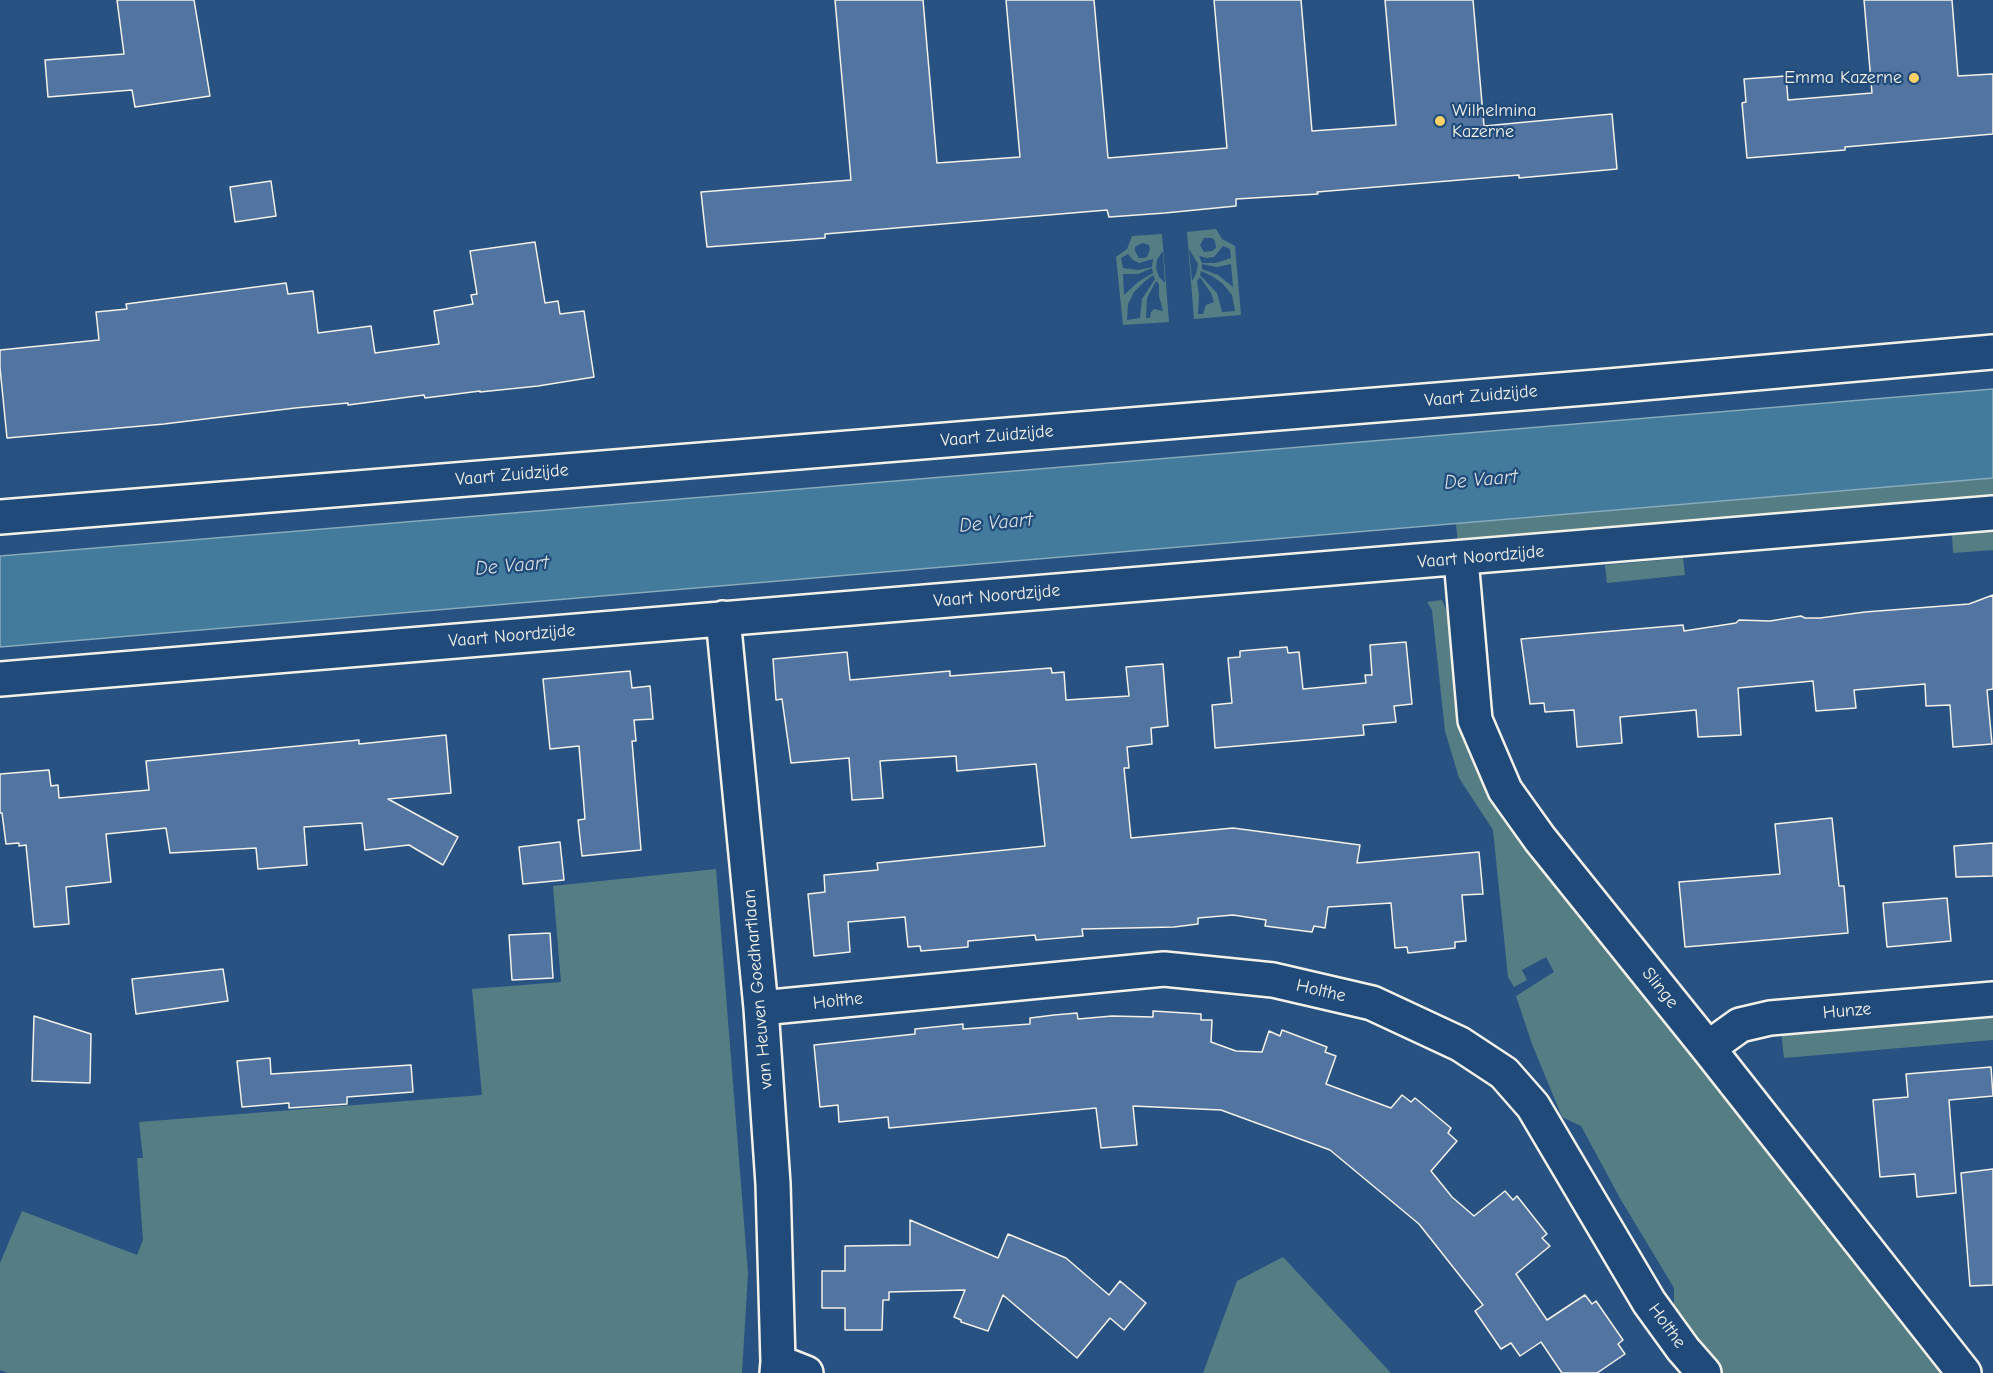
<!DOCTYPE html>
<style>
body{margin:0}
canvas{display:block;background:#285282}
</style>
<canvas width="1993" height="1373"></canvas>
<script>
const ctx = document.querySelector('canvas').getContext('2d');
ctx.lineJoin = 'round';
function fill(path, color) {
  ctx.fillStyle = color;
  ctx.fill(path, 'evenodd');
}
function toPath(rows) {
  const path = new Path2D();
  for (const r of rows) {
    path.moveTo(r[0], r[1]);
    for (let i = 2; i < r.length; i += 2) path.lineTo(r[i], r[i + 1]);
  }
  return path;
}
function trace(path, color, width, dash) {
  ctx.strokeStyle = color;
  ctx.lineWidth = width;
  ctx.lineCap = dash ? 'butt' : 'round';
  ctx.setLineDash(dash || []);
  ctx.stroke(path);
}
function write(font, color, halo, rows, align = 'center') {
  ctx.font = font + ' "Comic Neue",sans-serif';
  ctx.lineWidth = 4.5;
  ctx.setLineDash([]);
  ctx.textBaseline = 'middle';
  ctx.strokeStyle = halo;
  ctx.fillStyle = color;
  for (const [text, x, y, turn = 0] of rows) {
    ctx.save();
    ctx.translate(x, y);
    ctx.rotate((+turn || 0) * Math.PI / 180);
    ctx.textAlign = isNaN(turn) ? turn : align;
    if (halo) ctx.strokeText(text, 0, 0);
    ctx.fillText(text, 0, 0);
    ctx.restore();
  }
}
const green = toPath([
 [1216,229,1222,239,1235,246,1241,315,1194,319,1187,232],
 [1204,238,1212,238,1215,241,1216,248,1212,251,1204,252,1200,245],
 [1223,246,1230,249,1231,258,1216,263,1202,263,1199,256,1207,258,1214,257],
 [1189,249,1198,264,1196,274,1192,281],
 [1202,264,1217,267,1231,264,1233,287,1218,275,1202,269],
 [1201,271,1212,276,1223,284,1232,295,1235,311,1222,312,1217,293,1200,275],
 [1200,277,1211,293,1214,302,1206,305,1203,314,1198,314,1199,295,1197,281],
 [1162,234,1169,322,1123,325,1116,257,1127,249,1132,236],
 [1142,243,1149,245,1150,249,1147,257,1143,258,1139,258,1135,251,1135,247],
 [1162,252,1163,252,1165,283,1159,277,1156,268,1157,260],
 [1128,254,1133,260,1139,263,1153,259,1152,267,1138,270,1123,268,1121,258],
 [1152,268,1153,273,1138,282,1124,295,1123,274,1138,274],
 [1153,275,1155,279,1142,299,1140,318,1127,320,1128,304,1134,292,1144,282],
 [1156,281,1159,284,1159,296,1163,311,1154,309,1151,312,1150,318,1146,318,1147,298],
 [1993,478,1993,498,1458,544,1456,524],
 [1993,531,1993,550,1953,553,1952,535],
 [1683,558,1685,575,1607,583,1605,565],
 [1442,600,1450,619,1460,705,1945,1373,1723,1373,1674,1311,1674,1288,1621,1200,1581,1126,1562,1117,1532,1044,1516,996,1554,972,1546,957,1522,970,1527,980,1514,987,1508,977,1493,830,1459,778,1445,731,1432,610,1427,602],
 [716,869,748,1273,742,1373,8,1373,0,1370,0,1263,22,1211,137,1255,143,1240,137,1158,143,1158,139,1122,482,1095,472,989,561,982,553,886],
 [1993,1013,1993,1040,1784,1058,1781,1031],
 [1283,1257,1391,1373,1203,1373,1237,1281]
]);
const water = toPath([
 [1993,389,1993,478,0,647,0,556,1993,389]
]);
const building = toPath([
 [117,0,194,0,210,96,135,107,132,90,48,97,45,60,124,54,117,0],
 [835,0,923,0,937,163,1020,157,1006,0,1094,0,1108,158,1227,148,1214,0,1301,0,1312,131,1396,125,1385,0,1473,0,1484,126,1612,114,1617,169,1519,178,1519,175,1317,192,1318,194,1236,199,1236,206,1165,213,1109,217,1107,210,825,234,825,238,707,247,701,192,851,180,835,0],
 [1864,0,1952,0,1958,76,1993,74,1993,134,1845,147,1845,150,1747,158,1742,103,1746,102,1744,79,1786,76,1788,100,1872,93,1864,0],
 [271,181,276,216,235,222,230,187,271,181],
 [535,242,545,303,558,301,560,314,584,311,594,377,538,386,480,392,480,391,425,398,424,395,348,405,348,403,295,408,164,424,7,438,0,368,0,350,99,340,96,312,127,309,126,304,286,283,288,294,313,291,318,333,371,326,375,353,439,344,434,311,473,304,471,295,477,294,470,251,535,242],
 [1993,595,1993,689,1987,690,1992,744,1953,747,1950,705,1926,706,1925,684,1854,690,1856,708,1816,711,1813,681,1738,688,1741,735,1698,737,1696,710,1620,717,1622,743,1577,747,1574,710,1545,712,1544,703,1530,704,1521,639,1683,625,1684,631,1736,623,1739,620,1770,621,1801,616,1805,618,1820,618,1865,612,1969,604,1993,595],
 [1406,642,1412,704,1394,706,1396,722,1363,725,1364,735,1215,748,1212,705,1232,703,1228,658,1240,657,1240,651,1287,647,1288,653,1299,652,1303,689,1366,683,1365,675,1372,675,1370,645,1406,642],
 [847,652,850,680,950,671,950,676,1051,668,1052,673,1064,672,1066,700,1129,696,1126,667,1163,664,1168,726,1151,728,1152,744,1127,747,1129,768,1124,768,1131,838,1233,828,1360,845,1357,863,1479,852,1483,894,1462,895,1466,941,1455,942,1455,948,1408,953,1407,947,1395,948,1391,903,1328,907,1325,928,1314,926,1312,932,1265,926,1266,920,1233,915,1198,918,1198,924,1174,927,1082,929,1083,936,1036,940,1035,935,968,941,968,947,921,951,920,946,908,947,905,917,848,922,850,952,814,956,808,894,825,892,824,875,878,870,877,863,1045,846,1036,764,957,771,956,756,880,761,883,798,852,800,849,758,791,763,782,699,776,700,773,659,847,652],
 [630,671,632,688,650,686,653,719,634,720,636,741,632,741,641,850,582,856,578,820,585,819,579,746,550,749,543,679,630,671],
 [446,735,451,793,388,799,458,837,443,865,409,845,365,850,362,823,304,827,307,865,258,869,256,848,170,853,166,828,106,834,111,882,66,887,69,924,34,927,26,845,19,846,19,843,6,844,2,813,0,813,0,774,49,770,51,786,58,785,59,798,149,790,146,761,359,740,359,744,446,735],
 [1832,818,1839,886,1844,886,1848,933,1685,947,1679,882,1780,874,1775,824,1832,818],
 [560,842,564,880,523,884,519,847,560,842],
 [1993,843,1993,876,1956,877,1954,846,1993,843],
 [1947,898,1951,941,1887,947,1883,903,1947,898],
 [550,933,553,978,512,980,509,935,550,933],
 [223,969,228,1001,136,1014,132,979,223,969],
 [1153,1011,1201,1014,1201,1020,1212,1020,1211,1042,1236,1051,1262,1052,1269,1031,1280,1036,1282,1030,1327,1047,1325,1052,1336,1056,1326,1084,1391,1108,1402,1095,1411,1102,1415,1098,1451,1128,1448,1133,1457,1141,1431,1171,1452,1197,1474,1216,1505,1191,1513,1200,1517,1196,1547,1234,1542,1238,1550,1246,1516,1274,1547,1320,1585,1295,1592,1304,1596,1301,1623,1340,1618,1344,1625,1354,1597,1373,1562,1373,1541,1342,1520,1356,1511,1343,1501,1349,1475,1311,1483,1305,1419,1224,1330,1150,1221,1110,1133,1106,1137,1145,1101,1148,1096,1108,889,1128,888,1117,839,1122,838,1105,820,1107,814,1045,915,1034,915,1029,963,1024,963,1029,1030,1024,1030,1018,1054,1015,1077,1013,1078,1019,1112,1016,1153,1017,1153,1011],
 [34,1016,91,1034,90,1083,32,1081,34,1016],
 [270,1058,271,1074,411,1065,413,1092,347,1097,347,1104,289,1108,289,1103,242,1107,237,1061,270,1058],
 [1991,1067,1993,1096,1949,1100,1956,1193,1917,1197,1915,1174,1880,1177,1873,1100,1908,1097,1906,1074,1991,1067],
 [1993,1169,1993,1285,1970,1286,1961,1173,1993,1169],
 [910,1220,998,1258,1008,1234,1066,1258,1109,1295,1120,1281,1146,1303,1124,1330,1110,1318,1077,1358,1003,1295,988,1331,961,1322,961,1320,954,1317,965,1290,889,1292,889,1300,883,1300,882,1330,845,1330,845,1308,822,1308,822,1271,845,1271,845,1246,910,1245,910,1220]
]);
const minor = toPath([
 [1461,559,1475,720,1505,790,1540,839,1708,1048,1964,1373],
 [723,618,761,1008,773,1184,778,1362,777,1373],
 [0,679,1993,513],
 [761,1008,1164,969,1273,980,1372,1003,1460,1044,1504,1073,1533,1106,1649,1302,1683,1349,1704,1373],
 [1708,1048,1740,1025,1770,1018,1993,999],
 [778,1362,806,1373]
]);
const secondary = toPath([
 [0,517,1609,386,1993,352]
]);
const markers = [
 [1914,78,6,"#ffd166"],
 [1440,121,6,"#ffd166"]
];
const poiNames = [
 ["Emma Kazerne",1902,78],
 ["Wilhelmina",1452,111,"left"],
 ["Kazerne",1452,132,"left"]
];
const streetNames = [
 ["Vaart Zuidzijde",1481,396,-5],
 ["Vaart Zuidzijde",997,436,-5],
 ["Vaart Zuidzijde",512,475,-5],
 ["Vaart Noordzijde",1481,557,-5],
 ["Vaart Noordzijde",997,596,-5],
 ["Vaart Noordzijde",512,636,-5],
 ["Slinge",1660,988,51],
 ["van Heuven Goedhartlaan",758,989,-95],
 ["Holthe",1321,991,13],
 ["Holthe",838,1001,-6],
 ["Hunze",1847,1011,-5],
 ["Holthe",1667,1326,54]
];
const waterNames = [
 ["De Vaart",1481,480,-5],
 ["De Vaart",996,523,-5],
 ["De Vaart",512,566,-5]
];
fill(green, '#557d84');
fill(water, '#427b9c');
trace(water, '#89aaba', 1.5);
fill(building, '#5174a1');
trace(building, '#f4f1e8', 1.5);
trace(minor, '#f4f1e8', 38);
trace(secondary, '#f4f1e8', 38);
trace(minor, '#1f4a7a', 33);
trace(secondary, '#1f4a7a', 33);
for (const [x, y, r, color] of markers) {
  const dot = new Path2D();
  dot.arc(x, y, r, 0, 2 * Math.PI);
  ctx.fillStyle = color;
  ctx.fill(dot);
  trace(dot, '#1f4a7a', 2);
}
write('18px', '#f4f1e8', '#1f4a7a', poiNames, 'right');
write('18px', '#f4f1e8', '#1f4a7a', streetNames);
write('italic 20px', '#d9dfdd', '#1f4a7a', waterNames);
</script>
